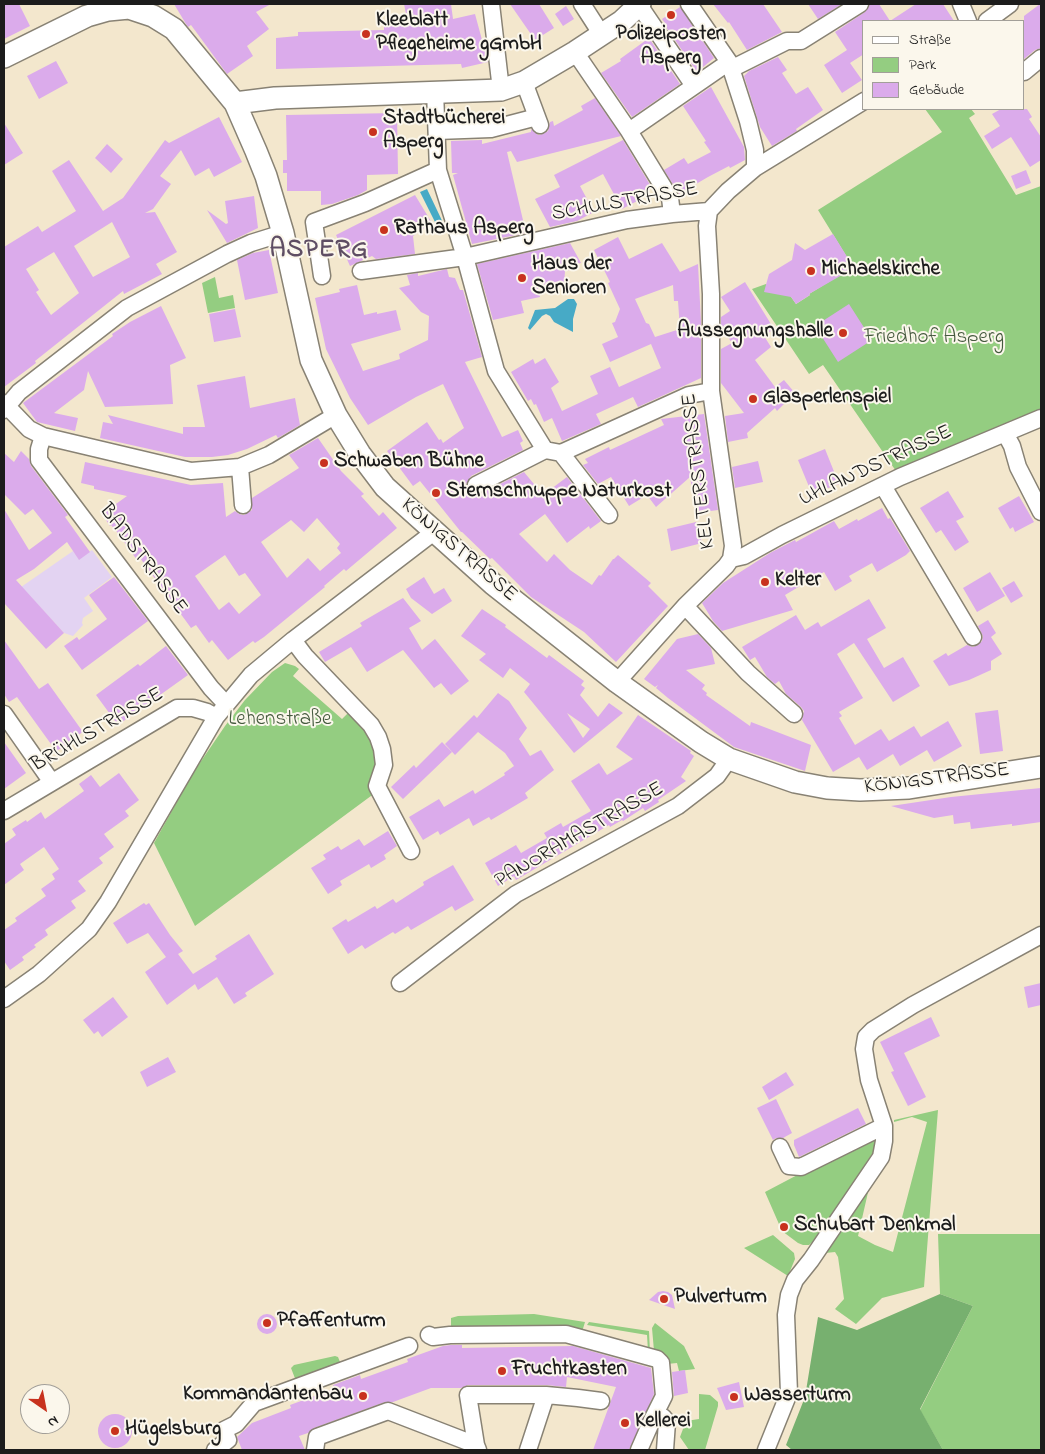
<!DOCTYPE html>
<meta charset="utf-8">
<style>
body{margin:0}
#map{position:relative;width:1045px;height:1454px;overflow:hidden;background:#f3e7cd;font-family:"Indie Flower",sans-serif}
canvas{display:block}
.frame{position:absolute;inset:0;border:5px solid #1c1c1c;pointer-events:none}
.legend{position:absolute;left:862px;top:20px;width:162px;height:90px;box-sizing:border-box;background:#fbf7ec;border:1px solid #a29f99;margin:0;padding:6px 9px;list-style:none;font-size:15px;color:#1c1c1c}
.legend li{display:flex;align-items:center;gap:10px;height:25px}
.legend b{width:25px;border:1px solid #a29f99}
.north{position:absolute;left:20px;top:1384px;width:50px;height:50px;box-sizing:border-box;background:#fbf7ec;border:1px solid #a29f99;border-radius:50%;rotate:147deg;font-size:14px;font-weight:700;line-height:20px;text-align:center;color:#1c1c1c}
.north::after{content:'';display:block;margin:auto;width:18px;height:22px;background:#c8321e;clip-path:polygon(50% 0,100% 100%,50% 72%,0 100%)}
</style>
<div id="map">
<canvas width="1045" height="1454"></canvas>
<div class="frame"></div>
<ul class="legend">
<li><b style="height:6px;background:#fff"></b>Straße</li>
<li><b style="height:14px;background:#94cd81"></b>Park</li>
<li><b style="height:14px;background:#dbabeb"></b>Gebäude</li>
</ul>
<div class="north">N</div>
</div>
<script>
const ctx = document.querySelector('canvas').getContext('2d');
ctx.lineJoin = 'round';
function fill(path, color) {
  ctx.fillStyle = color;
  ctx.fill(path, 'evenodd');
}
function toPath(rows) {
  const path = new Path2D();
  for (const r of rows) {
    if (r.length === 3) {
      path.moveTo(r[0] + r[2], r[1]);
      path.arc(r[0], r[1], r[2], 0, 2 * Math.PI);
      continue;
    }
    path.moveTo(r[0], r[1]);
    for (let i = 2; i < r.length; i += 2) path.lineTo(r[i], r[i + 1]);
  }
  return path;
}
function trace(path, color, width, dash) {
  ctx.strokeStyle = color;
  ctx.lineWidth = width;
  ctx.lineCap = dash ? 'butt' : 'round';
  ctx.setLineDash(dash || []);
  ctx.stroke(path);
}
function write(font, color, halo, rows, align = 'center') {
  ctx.font = font + ' "Indie Flower",sans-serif';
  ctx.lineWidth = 4;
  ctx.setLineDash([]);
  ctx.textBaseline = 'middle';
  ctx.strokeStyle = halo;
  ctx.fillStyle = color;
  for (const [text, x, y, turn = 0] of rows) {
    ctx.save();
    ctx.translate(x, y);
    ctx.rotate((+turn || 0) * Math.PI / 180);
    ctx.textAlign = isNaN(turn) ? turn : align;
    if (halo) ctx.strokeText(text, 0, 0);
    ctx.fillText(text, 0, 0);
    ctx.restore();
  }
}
const built = toPath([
 [92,550,112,577,84,598,93,611,83,618,82,623,83,625,73,636,64,633,26,592,11,594,73,551,79,559]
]);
const green = toPath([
 [925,109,971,109,975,114,969,118,1016,195,1041,186,1041,411,898,474,823,365,809,374,752,289,766,284,787,291,796,304,810,295,809,294,853,267,818,210,942,132],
 [215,277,219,298,233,295,235,308,208,313,202,283],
 [285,663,295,666,299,669,293,676,342,719,348,713,366,729,372,739,379,766,375,793,195,926,154,843,193,773,225,726,245,700,272,672],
 [938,1110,924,1287,882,1298,856,1324,835,1309,844,1299,838,1257,835,1252,825,1253,869,1188,858,1236,875,1245,893,1252,927,1122,912,1117,894,1122,894,1120],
 [877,1133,876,1148,872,1154,817,1238,809,1245,803,1245,798,1243,782,1231,765,1192],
 [938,1234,1041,1234,1041,1450,943,1450,920,1410,973,1306,940,1294],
 [773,1235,794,1253,795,1259,788,1276,744,1248],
 [534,1314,585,1322,582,1332,451,1331,451,1318,458,1316],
 [589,1322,649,1331,650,1352,648,1351,647,1335,587,1325],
 [655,1323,684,1346,695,1369,679,1371,677,1363,667,1364,665,1354,654,1351,652,1328],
 [335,1356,338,1357,342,1367,296,1381,291,1368,294,1365],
 [699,1394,710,1395,718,1402,718,1406,705,1450,689,1450,680,1437,686,1421,699,1419]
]);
const forest = toPath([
 [940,1294,973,1306,920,1409,943,1450,792,1450,786,1445,805,1397,818,1317,857,1330]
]);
const water = toPath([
 [427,189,446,229,440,232,420,192],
 [568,299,574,299,577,304,573,319,573,332,554,322,550,316,546,314,542,316,530,330,528,328,535,310,555,308]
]);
const building = toPath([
 [4,4,19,4,30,26,4,39],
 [174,4,271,4,256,12,269,29,247,46,253,56,227,74,191,25,188,27,186,24],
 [404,4,451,4,453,19,475,14,488,62,462,68,461,64,276,69,276,38,298,36,298,32,384,30,384,23,407,19],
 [510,4,539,4,554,28,535,40],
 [713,4,763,4,782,32,747,50,729,22,728,23],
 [808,4,842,4,818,19],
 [870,4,879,4,890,21,916,4,943,4,954,21,864,21,864,54,850,63,862,80,842,93,824,65,847,50,835,32,865,12],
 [1040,4,1041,4,1041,48,1035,50,1024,59,1024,16],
 [566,6,574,19,563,26,555,14],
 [680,7,714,58,697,72,664,24,665,23,662,19],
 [649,38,680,84,632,117,601,73,621,61,620,59],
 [778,57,787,70,782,73,796,94,808,87,823,110,796,129,797,131,772,146,760,127,744,76,749,71],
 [56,61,68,83,39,99,27,76],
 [711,87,744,147,745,160,730,168,729,166,708,177,679,194,664,170,684,158,688,164,711,152,704,142,706,141,683,106],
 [595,98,621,136,517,162,511,151,507,152,526,233,472,244,453,175,458,173,452,173,451,141,482,140,482,144,531,132,531,129,538,135,543,134,548,131,550,122,553,121,554,126,583,110,581,106],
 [1001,109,1027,109,1032,117,1029,119,1041,137,1041,160,1030,167,1011,137,992,149,984,136,1000,126,992,114],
 [397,113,398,174,367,175,367,190,358,195,332,204,321,205,321,191,287,191,287,173,283,173,283,160,287,160,286,115],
 [219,117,242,162,214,177,209,168,195,176,181,150,160,176,171,184,153,209,145,213,155,212,177,252,156,264,162,274,124,294,123,291,35,361,36,363,4,387,4,247,38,226,42,232,76,211,52,171,69,160,103,211,123,198,165,140,169,143],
 [112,222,130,257,93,277,74,246],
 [54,252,79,293,51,315,36,292,39,290,26,269],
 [4,123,23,153,4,165],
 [623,140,652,188,639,196,641,199,622,209,603,174,580,186,594,212,577,221,550,227,535,199,560,187,554,175],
 [107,144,123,159,111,173,95,158],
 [1026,170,1031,183,1016,189,1011,176],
 [415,195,432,223,413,236,415,254,376,259,372,256,350,266,336,235],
 [254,196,258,228,227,243,207,210,226,224,228,223,225,201],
 [833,234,854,268,809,294,810,295,796,304,791,297,764,292,769,274,792,260,795,243,805,250],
 [618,237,629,259,662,243,680,272,698,264,701,322,701,378,638,407,633,397,596,414,601,424,562,441,552,418,544,422,536,404,534,405,531,399,528,401,511,372,533,359,535,364,545,358,559,382,551,388,562,411,598,394,590,376,610,367,619,387,661,368,651,344,610,362,602,344,618,337,612,323,615,322,620,309,608,283,610,282,594,250],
 [673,285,674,301,678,301,680,329,655,337,649,324,646,323,635,299],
 [570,243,581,263,570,265,571,270,565,271,564,286,537,284,540,297,521,301,524,313,493,320,477,264],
 [269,250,278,293,245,300,237,260,253,253],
 [447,269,449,277,455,278,460,290,463,290,482,357,465,362,502,437,518,430,523,441,520,443,523,450,471,476,466,484,467,490,475,495,480,494,524,472,543,495,567,477,601,521,590,529,589,526,567,543,545,514,519,534,547,562,554,554,570,570,592,585,599,575,601,576,613,559,614,559,618,555,651,583,648,586,668,606,616,662,584,632,531,597,492,558,490,559,462,532,461,532,420,481,413,486,387,451,427,422,439,440,441,439,443,443,464,428,443,384,416,397,368,425,350,398,326,349,315,298,340,292,339,289,357,285,364,315,377,312,377,314,396,310,401,330,351,344,363,371,400,359,399,354,428,340,429,316,421,312,399,288,410,285,407,275,418,273,418,276],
 [745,282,774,329,764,336,771,347,755,360,775,387,784,380,795,393,777,411,775,408,747,433,748,438,728,442,725,416,744,413,721,383,721,349,732,343,721,327,721,317,730,311,721,297],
 [849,304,872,340,838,362,815,326],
 [161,306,186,358,170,365,173,404,105,407,88,371,84,390,54,413,78,418,75,431,37,422,23,403,113,336,112,334,130,322],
 [235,309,241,337,214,342,209,314],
 [245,376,250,408,295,398,300,425,278,438,276,435,247,449,228,455,212,457,185,457,100,438,103,422,113,424,108,415,183,434,183,427,205,427,197,385],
 [704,414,718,510,696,513,690,477,656,507,647,495,629,506,611,477,598,484,583,465,588,463,585,459,609,447,610,450,664,425,661,419],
 [318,438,341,471,364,494,361,496,379,516,383,512,397,528,346,571,344,569,324,586,325,587,264,637,255,643,253,641,228,660,212,640,209,643,196,625,191,628,140,558,137,560,117,532,111,525,110,526,102,514,127,496,94,489,94,486,81,483,85,462,191,485,223,483,226,517,235,511,239,514,244,515,252,510,252,498,299,468,289,455],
 [317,518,340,544,337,548,341,553,320,571,308,558,287,578,261,542,291,520,304,532],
 [225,555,239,576,245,573,261,595,239,614,229,602,219,610,195,576],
 [825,449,839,484,812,494,798,460],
 [21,451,29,459,31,466,68,515,65,517,90,552,79,560,67,542,34,569,16,580,64,633,46,649,4,603,4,509,29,550,52,533,33,509,25,515,4,494,4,453,14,462],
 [758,461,763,482,735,488,732,467],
 [948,491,964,517,956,521,969,542,955,551,941,530,936,533,920,508],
 [1019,496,1034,522,1015,532,1013,527,1010,529,998,508],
 [882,508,888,519,890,518,910,551,906,555,877,572,872,563,849,576,852,581,835,591,824,572,785,595,793,610,722,631,713,621,702,603,723,583,770,553,795,540,796,542,834,521,839,529,857,519,858,521],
 [696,522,702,543,671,551,667,529],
 [990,572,1005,596,977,612,963,588],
 [114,577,148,621,82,670,64,646,77,637,79,640,107,619,89,595],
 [424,577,434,594,444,588,452,601,432,614,411,598,406,589],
 [1014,581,1023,596,1011,603,1002,588],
 [403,598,421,621,409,628,422,650,435,639,469,681,451,695,441,683,434,688,403,650,367,672,351,647,325,662,319,652,362,626,360,623],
 [869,599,886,628,867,639,884,668,903,657,920,686,893,702,854,643,837,654,863,698,839,712,842,716,839,718,855,745,881,729,889,741,914,726,921,737,948,721,962,746,934,762,927,750,900,766,893,754,867,770,859,757,833,772,802,720,804,711,801,707,786,694,779,681,775,684,767,677,755,657,750,660,742,647,796,615,805,630,818,622,821,627],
 [482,609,506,625,505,627,547,658,549,655,584,681,581,685,585,688,580,695,598,717,609,703,623,713,574,753,524,692,530,684,510,668,503,678,479,660,486,654,461,636],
 [567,713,590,729,583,738],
 [988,620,996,633,991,637,1002,654,991,661,991,670,969,680,949,686,933,661,946,653,948,656,967,645,973,647,978,645,982,641,983,636,978,626],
 [698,634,711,648,715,664,686,670,705,685,702,689,707,693,706,695,750,726,751,722,811,745,805,771,734,747,668,698,656,688,658,685,655,687,644,679,677,639],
 [4,640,39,689,48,683,83,732,72,739,73,742,56,751,17,697,9,702,4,694],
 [166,646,188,675,118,725,96,695,138,664,140,666],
 [498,693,509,701,527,728,519,739,530,756,541,750,554,770,525,793,528,798,491,820,489,817,473,826,469,818,440,835,438,831,423,840,409,817,439,799,444,807,473,790,475,794,505,775,504,773,514,766,505,753,478,732,455,755,445,744,474,715,477,718],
 [998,710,1003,751,980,754,975,713],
 [638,715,691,751,690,753,694,756,681,777,686,781,658,800,659,802,645,811,643,808,623,821,622,820,610,827,609,825,516,880,514,876,498,886,485,863,516,845,521,853,547,838,544,833,561,823,563,827,591,811,571,781,599,763,607,775,633,759,616,747],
 [4,742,26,773,4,789],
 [442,742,452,752,403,799,391,787,414,765,416,768],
 [119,773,139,800,125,811,129,816,104,834,114,847,99,858,103,863,78,881,86,891,71,901,76,908,45,930,48,935,34,945,36,947,22,957,24,960,10,970,4,961,4,930,17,921,15,918,46,896,41,889,55,879,52,874,59,869,44,847,20,864,24,870,4,885,4,844,16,835,12,829,26,820,27,822,41,812,45,819,84,791,79,784,91,775,100,787],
 [1041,788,1041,822,1012,826,1012,824,971,829,970,822,954,824,953,815,934,818,891,806,951,797],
 [388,831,397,846,384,855,386,859,371,868,369,864,340,881,342,885,328,894,311,868,326,859,323,855,338,846,341,850,359,839,364,846],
 [453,865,474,900,455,911,452,906,411,930,408,926,395,934,393,932,365,949,362,945,348,954,332,928,346,919,348,922,375,906,377,909,393,899,396,903,424,885,423,882],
 [144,903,146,905,149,903,170,935,183,951,178,954,193,974,217,959,215,956,249,934,274,974,245,993,247,996,234,1004,217,977,198,990,195,984,167,1005,145,972,166,957,148,933,127,944,113,923],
 [1041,983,1041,1005,1028,1008,1024,987],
 [113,997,128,1017,102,1037,98,1031,94,1034,83,1020],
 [931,1017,940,1036,904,1053,926,1097,908,1106,891,1072,894,1071,880,1042],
 [168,1057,176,1072,147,1087,140,1072],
 [786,1072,794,1085,769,1100,762,1087],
 [776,1099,792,1133,783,1138,776,1138,773,1140,757,1108],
 [858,1108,866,1124,799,1157,794,1145,794,1140],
 [663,1291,668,1292,672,1295,675,1309,649,1300,658,1292],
 [267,1324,10],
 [451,1345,462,1345,462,1348,573,1346,651,1368,654,1394,629,1450,593,1450,616,1387,567,1377,566,1387,546,1385,468,1385,461,1388,431,1388,393,1402,385,1402,314,1428,308,1433,299,1436,305,1450,242,1450,237,1437,252,1423,291,1408,290,1405,334,1389,333,1385,360,1375,361,1379,408,1362,407,1359,443,1346],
 [685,1370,688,1393,674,1396,672,1372],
 [739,1382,744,1407,726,1410,717,1388],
 [115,1431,17]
]);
const minor = toPath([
 [491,4,501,90],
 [582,4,602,35],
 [689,4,729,62,748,121,755,150,755,168],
 [961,4,968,21],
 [639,5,694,86],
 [987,21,1010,4],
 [575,52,629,131,670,198,672,214],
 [731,69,787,41,801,41,860,4],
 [1024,72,1041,58],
 [524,82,540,125],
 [437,131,491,129,537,117],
 [629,131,729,62],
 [438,170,465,257,496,371,545,450,561,453,609,515],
 [361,271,465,257,627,220,672,214,709,211],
 [322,276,314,222,365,203,438,170,435,91],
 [4,403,29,429,43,436,191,471,240,467,269,455,336,415],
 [4,410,19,392,127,308,227,254,251,243,283,233],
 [1005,433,1012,446,1018,467,1041,512],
 [43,436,39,449,39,460,211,688,226,704],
 [561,453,689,395,711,391],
 [240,467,243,505],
 [476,485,545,450],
 [883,486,973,637],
 [731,559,744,556,782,535,900,477,1041,418],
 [685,606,748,673,794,714],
 [293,640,305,656,371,725,378,737,382,749,384,765,377,786,411,851],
 [617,682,685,606,726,566,731,559,733,546,711,391,711,294,707,226,709,211,728,191,755,168,864,101],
 [4,714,51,781],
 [4,811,177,708,193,708,207,712,216,717],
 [400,983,516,894,678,806,717,776,729,759],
 [4,999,39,974,89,929,108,902,216,717,251,675,293,640,434,532],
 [780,1147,789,1166,801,1167,884,1126],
 [429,1335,433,1337,450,1335,566,1334,657,1359,661,1363,664,1396,653,1418],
 [546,1395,578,1398,601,1401],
 [215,1450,228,1440,224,1430,236,1424,254,1403,409,1346],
 [315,1450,317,1437,388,1411,476,1445],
 [478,1450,476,1445,468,1395,546,1395,528,1450],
 [639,1450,653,1418,658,1416,663,1417,667,1422,665,1450],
 [766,1450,789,1393,786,1315,789,1295,795,1280,811,1260,881,1157,884,1141,884,1126,869,1080,864,1049,866,1037,873,1030,913,1005,1041,935]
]);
const major = toPath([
 [4,57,87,16,108,10,129,8,153,16,174,29,235,103,256,151,266,176,283,233,311,360,336,415,360,454,385,487,493,584,617,682,701,742,729,759,795,782,827,788,860,790,909,788,1041,767],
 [235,103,275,98,501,90,524,82,575,52,622,21,640,4]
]);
const markers = [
 [671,15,5,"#c8321e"],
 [366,34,5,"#c8321e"],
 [373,132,5,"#c8321e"],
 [384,230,5,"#c8321e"],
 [811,271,5,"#c8321e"],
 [522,278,5,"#c8321e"],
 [843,333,5,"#c8321e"],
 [753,399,5,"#c8321e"],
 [324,463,5,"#c8321e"],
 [436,493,5,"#c8321e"],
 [765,582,5,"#c8321e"],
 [784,1227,5,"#c8321e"],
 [664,1299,5,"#c8321e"],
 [267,1323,5,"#c8321e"],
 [502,1371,5,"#c8321e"],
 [363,1396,5,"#c8321e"],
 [734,1397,5,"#c8321e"],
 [625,1423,5,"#c8321e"],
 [115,1431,5,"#c8321e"]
];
const poiNames = [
 ["Kleeblatt",376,22],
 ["Pflegeheime gGmbH",376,46],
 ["Polizeiposten",671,36,"center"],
 ["Asperg",671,60,"center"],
 ["Stadtbücherei",383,120],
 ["Asperg",383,144],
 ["Rathaus Asperg",394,230],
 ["Haus der",532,266],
 ["Senioren",532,290],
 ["Michaelskirche",821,271],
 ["Aussegnungshalle",833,333,"right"],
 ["Glasperlenspiel",763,399],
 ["Schwaben Bühne",334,463],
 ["Sternschnuppe Naturkost",446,493],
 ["Kelter",775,582],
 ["Schubart Denkmal",794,1227],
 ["Pulverturm",674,1299],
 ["Pfaffenturm",277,1323],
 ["Fruchtkasten",512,1371],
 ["Kommandantenbau",353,1396,"right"],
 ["Wasserturm",744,1397],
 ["Kellerei",635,1423],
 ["Hügelsburg",125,1431]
];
const streetNames = [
 ["SCHULSTRASSE",625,203,-10],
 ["UHLANDSTRASSE",876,467,-25],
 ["KELTERSTRASSE",700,471,-97],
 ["KÖNIGSTRASSE",458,551,41],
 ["BADSTRASSE",142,560,53],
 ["BRÜHLSTRASSE",98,731,-30],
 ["KÖNIGSTRASSE",937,780,-7],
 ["PANORAMASTRASSE",580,836,-30]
];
const parkNames = [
 ["Friedhof Asperg",934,339],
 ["Lehenstraße",280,721]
];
const districtNames = [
 ["ASPERG",319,252]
];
fill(built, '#e3d3f2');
fill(green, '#94cd81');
fill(forest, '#77b06f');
fill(water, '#47aac6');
fill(building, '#dbabeb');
trace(minor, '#888274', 19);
trace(major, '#888274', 24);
trace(minor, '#fff', 16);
trace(major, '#fff', 21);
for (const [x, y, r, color] of markers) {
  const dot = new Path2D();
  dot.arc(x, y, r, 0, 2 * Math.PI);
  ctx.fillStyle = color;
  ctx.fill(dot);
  trace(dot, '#fbf7ec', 2);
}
write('bold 21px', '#1c1c1c', '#fbf7ec', poiNames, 'left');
write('21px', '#1c1c1c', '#fbf7ec', streetNames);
write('21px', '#465a3f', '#fbf7ec', parkNames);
ctx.letterSpacing = '1px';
write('bold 26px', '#5f4e64', '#fbf7ec', districtNames);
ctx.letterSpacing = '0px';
</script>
